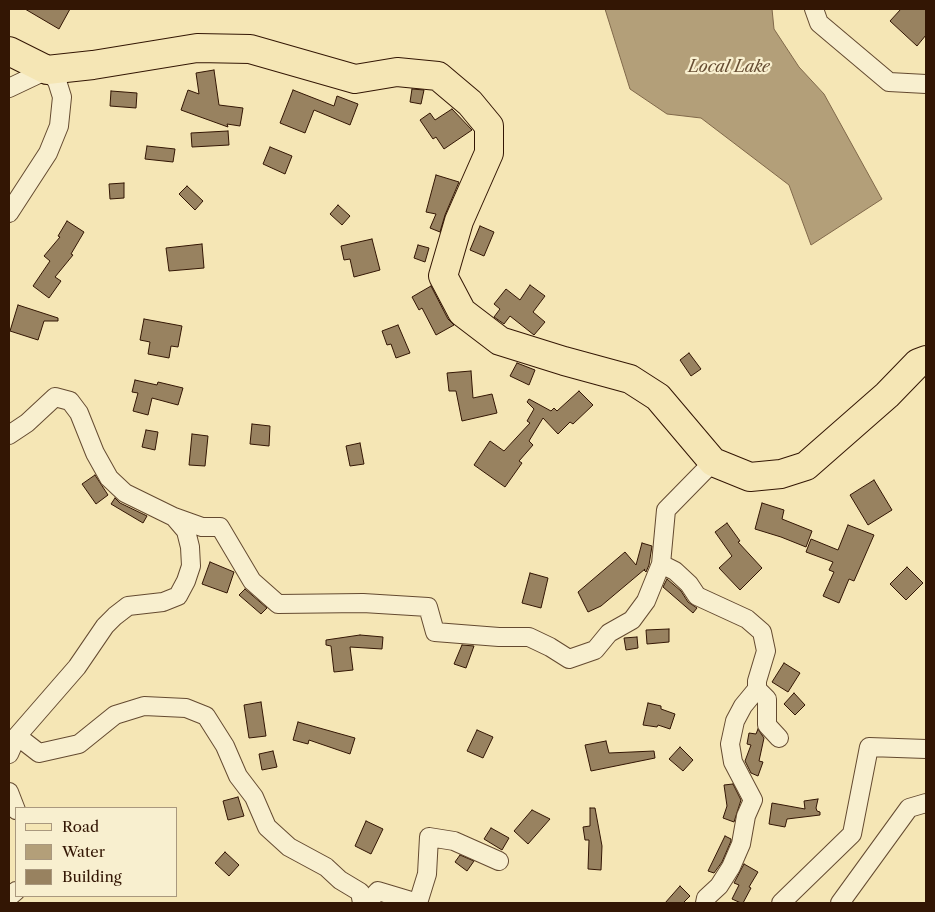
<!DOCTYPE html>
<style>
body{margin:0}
#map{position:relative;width:935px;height:912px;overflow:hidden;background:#f5e6b5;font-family:"Libre Caslon Text",serif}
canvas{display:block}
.frame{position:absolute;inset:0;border:10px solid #331604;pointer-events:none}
.legend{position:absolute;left:15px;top:807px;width:162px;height:90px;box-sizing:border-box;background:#f8efcf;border:1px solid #a9987e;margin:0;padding:6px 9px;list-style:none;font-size:15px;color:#331604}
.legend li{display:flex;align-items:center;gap:10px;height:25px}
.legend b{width:25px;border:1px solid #a9987e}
</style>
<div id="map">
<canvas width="935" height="912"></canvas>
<div class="frame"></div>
<ul class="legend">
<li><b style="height:6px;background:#f5e6b5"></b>Road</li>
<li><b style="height:14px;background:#b39f79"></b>Water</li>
<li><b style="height:14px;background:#988260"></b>Building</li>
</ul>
</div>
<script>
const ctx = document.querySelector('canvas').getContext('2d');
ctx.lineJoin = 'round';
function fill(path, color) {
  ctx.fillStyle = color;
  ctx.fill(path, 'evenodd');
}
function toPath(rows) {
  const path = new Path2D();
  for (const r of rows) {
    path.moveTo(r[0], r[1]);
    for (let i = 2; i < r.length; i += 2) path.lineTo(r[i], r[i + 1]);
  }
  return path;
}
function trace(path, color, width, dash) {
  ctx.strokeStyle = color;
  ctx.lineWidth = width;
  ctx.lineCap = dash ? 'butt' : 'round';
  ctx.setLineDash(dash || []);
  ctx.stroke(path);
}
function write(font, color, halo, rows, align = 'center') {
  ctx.font = font + ' "Libre Caslon Text",serif';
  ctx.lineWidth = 4.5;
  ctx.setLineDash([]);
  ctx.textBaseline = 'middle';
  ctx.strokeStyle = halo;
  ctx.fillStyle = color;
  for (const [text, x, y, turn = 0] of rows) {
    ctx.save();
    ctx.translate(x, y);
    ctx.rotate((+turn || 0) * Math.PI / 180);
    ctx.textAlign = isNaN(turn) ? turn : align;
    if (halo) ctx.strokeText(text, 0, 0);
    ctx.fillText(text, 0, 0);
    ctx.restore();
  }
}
const water = toPath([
 [605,9,772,9,774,29,799,67,824,94,882,199,811,245,789,185,701,118,667,114,630,89,605,9]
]);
const building = toPath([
 [25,9,70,9,59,29,25,9],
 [901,9,926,9,926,35,917,46,890,21,901,9],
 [214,70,219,105,243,108,240,126,227,124,228,127,181,110,188,90,199,94,196,73,214,70],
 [412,89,424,90,421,104,410,102,412,89],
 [293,90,334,106,337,96,358,104,350,125,314,110,305,133,280,123,293,90],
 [111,91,137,93,136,108,110,106,111,91],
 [452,109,472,130,444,149,436,137,433,139,420,120,430,113,435,120,452,109],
 [228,131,229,145,192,147,191,133,228,131],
 [147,146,175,149,173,162,145,159,147,146],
 [270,147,292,156,285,174,263,164,270,147],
 [436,175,459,182,445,215,440,232,430,228,436,214,426,212,436,175],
 [124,183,124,198,110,199,109,184,124,183],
 [187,186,203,201,195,210,179,194,187,186],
 [338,205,350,216,342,225,330,214,338,205],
 [67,221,84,232,71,254,73,255,55,277,61,281,49,298,33,286,50,261,44,256,60,237,58,236,67,221],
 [480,226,494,232,484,256,470,250,480,226],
 [372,239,380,270,354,277,350,259,344,260,341,246,372,239],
 [202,244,204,268,169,271,166,248,202,244],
 [418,245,429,248,425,262,414,258,418,245],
 [530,285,545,296,533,312,545,322,534,335,510,316,504,324,494,317,500,309,494,304,506,289,520,300,530,285],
 [431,286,448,319,454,325,436,335,422,308,419,310,412,297,431,286],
 [18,305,58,318,58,321,44,321,38,340,10,331,18,305],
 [144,319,182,326,178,347,171,346,169,358,148,354,150,342,140,340,144,319],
 [398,325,410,353,396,358,391,344,387,345,382,331,398,325],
 [689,353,701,369,691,376,680,360,689,353],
 [517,363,535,370,529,385,510,376,517,363],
 [471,371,473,398,492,394,497,413,462,421,456,391,449,391,447,373,471,371],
 [135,380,157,385,158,382,183,388,178,405,152,398,148,415,133,411,138,393,132,392,135,380],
 [579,391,593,405,573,424,570,422,558,434,543,418,529,441,533,445,519,461,522,463,505,487,474,465,490,441,504,451,530,423,527,421,534,409,527,402,529,399,551,411,554,408,557,411,579,391],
 [252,424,270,426,269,446,250,444,252,424],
 [146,430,158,432,155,450,142,447,146,430],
 [192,434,208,436,205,466,189,465,192,434],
 [360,443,364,464,350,466,346,446,360,443],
 [95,475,108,495,96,504,82,484,95,475],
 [874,480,892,510,868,525,850,495,874,480],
 [115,498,120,503,147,516,143,523,111,504,115,498],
 [762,503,784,510,782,519,812,531,806,547,781,537,755,529,762,503],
 [727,523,740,541,738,542,762,568,740,590,719,568,732,556,715,532,727,523],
 [848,525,874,535,854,581,849,579,839,603,823,596,834,572,829,570,833,562,806,552,811,539,838,550,848,525],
 [642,543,652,546,649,565,646,572,644,570,645,569,601,606,588,612,578,592,625,552,636,565,642,543],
 [210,562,234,572,227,593,202,584,210,562],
 [907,567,923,583,906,600,890,584,907,567],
 [530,573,548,578,541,608,522,603,530,573],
 [667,579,681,591,688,602,697,608,693,613,663,587,667,579],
 [245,589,267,608,261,614,239,595,245,589],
 [669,629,669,642,647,644,646,630,669,629],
 [360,635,383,637,382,649,350,647,353,670,334,672,331,646,326,645,326,640,360,635],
 [637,637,638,648,626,650,624,638,637,637],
 [462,645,474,646,466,668,454,664,462,645],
 [784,663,800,673,788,692,772,682,784,663],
 [794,693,805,705,795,715,784,704,794,693],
 [261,702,266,736,249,738,244,705,261,702],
 [648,703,661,706,661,709,675,714,670,729,658,725,657,727,643,725,648,703],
 [298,722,355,738,350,754,309,740,308,744,293,740,298,722],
 [758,729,764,738,759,761,763,762,758,776,751,773,745,761,751,745,747,744,749,733,756,734,758,729],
 [477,730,493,737,483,758,467,751,477,730],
 [606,741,609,753,654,751,655,758,591,771,585,745,606,741],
 [680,747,693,760,683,771,669,759,680,747],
 [273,751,277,767,262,770,259,754,273,751],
 [733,784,741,800,734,822,723,818,727,806,724,785,733,784],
 [238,797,244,816,228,820,223,801,238,797],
 [818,799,816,808,817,811,820,812,820,815,787,819,785,827,769,824,772,803,805,809,804,801,818,799],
 [590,808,595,808,602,846,601,870,588,869,589,840,585,840,583,827,590,826,590,808],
 [532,810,550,819,528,844,514,831,532,810],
 [366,821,383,829,371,854,355,846,366,821],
 [491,828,509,838,502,850,484,839,491,828],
 [725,836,731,839,731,841,722,862,714,873,708,871,725,836],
 [225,852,239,865,229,876,215,863,225,852],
 [460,855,474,861,467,871,455,862,460,855],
 [744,864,758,872,749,887,751,888,743,903,741,903,732,899,739,885,734,883,744,864],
 [680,886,690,896,683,903,665,903,680,886]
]);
const minor = toPath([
 [814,9,819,23,889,82,926,84],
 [9,88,47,70,57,81,62,97,59,126,48,153,9,213],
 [9,435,27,423,55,397,70,401,79,413,95,453,109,478,125,493,174,517,186,531,190,547,191,566,186,581,178,596,163,602,128,606,115,616,105,626,77,667,17,736,9,754],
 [174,517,202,527,220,527,252,581,278,604,363,603,428,607,435,632,499,637,529,637,550,647,569,659,595,650,609,633,632,620,646,601,661,564,666,510,713,462],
 [661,564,675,571,689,584,697,596,747,619,762,632,766,651,757,681,757,689,767,699,767,725,779,738],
 [17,736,39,753,79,744,115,715,144,706,186,708,206,716,225,746,238,776,254,797,267,827,289,847,326,867,340,880,360,892,362,903],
 [9,792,16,810],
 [9,897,16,891],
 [367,903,378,891,418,903],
 [418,903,427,874,429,837,454,841,499,861],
 [705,903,706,898,719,886,731,867,741,844,746,816,753,800,733,762,730,744,735,721,743,706,757,689],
 [781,903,852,834,869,747,926,749],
 [840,903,909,808,926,803]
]);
const primary = toPath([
 [9,51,47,70,93,65,197,48,250,49,355,79,397,72,438,76,470,103,489,126,489,153,459,221,443,276,462,312,500,341,564,361,630,379,658,397,713,462,750,477,781,474,806,466,887,395,918,363,926,360]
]);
const waterNames = [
 ["Local Lake",729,67]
];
fill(water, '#b39f79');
trace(water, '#80684a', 1);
fill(building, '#988260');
trace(building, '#331604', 1);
trace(minor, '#644a30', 20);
trace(primary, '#331604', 30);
trace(minor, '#f8efcf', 18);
trace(primary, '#f5e6b5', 28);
write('italic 16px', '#664d33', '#f8efcf', waterNames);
</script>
